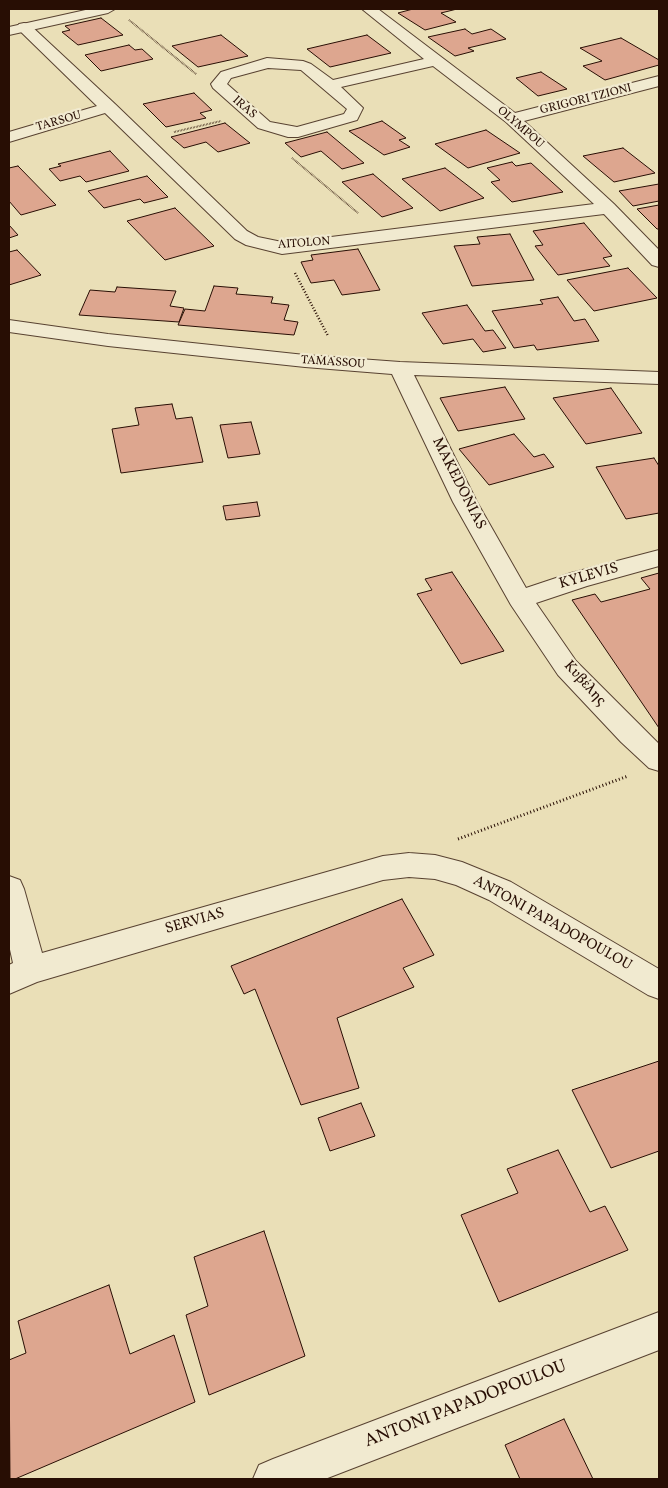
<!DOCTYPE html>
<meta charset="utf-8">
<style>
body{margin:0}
#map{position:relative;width:668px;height:1488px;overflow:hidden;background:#eadfb7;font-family:Vollkorn,serif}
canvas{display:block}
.frame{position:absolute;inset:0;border:10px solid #280e04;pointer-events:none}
</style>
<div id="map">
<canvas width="668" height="1488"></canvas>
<div class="frame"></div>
</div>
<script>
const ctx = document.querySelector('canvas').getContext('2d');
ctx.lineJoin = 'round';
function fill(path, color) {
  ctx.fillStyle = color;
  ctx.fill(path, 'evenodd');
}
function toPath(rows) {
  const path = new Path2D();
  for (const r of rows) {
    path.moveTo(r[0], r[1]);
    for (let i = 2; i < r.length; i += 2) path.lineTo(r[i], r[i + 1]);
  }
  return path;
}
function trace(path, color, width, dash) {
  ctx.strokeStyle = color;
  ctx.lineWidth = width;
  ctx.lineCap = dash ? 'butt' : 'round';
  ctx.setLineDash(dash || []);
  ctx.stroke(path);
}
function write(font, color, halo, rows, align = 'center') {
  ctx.font = font + ' Vollkorn,serif';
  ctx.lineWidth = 4.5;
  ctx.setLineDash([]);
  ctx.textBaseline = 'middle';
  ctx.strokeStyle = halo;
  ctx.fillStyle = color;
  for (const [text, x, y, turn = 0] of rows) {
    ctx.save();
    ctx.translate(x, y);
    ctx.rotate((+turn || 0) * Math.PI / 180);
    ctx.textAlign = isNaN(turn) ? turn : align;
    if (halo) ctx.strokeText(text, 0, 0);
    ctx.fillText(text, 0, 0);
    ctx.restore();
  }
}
const building = toPath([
 [413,9,457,9,441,13,456,22,425,30,398,13,413,9],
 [101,18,123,35,78,45,62,32,70,30,65,26,101,18],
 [465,29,472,34,491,29,506,39,468,48,474,51,455,56,428,37,465,29],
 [221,35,248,56,198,67,172,46,221,35],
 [367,35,391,53,330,67,307,49,367,35],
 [621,38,659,60,659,65,605,80,583,66,602,61,580,48,621,38],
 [129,45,135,50,142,49,153,59,101,71,85,55,129,45],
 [541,72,567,89,538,96,516,78,541,72],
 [194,93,212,110,200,113,206,118,166,127,143,104,194,93],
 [382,121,406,138,399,140,410,147,384,155,349,131,382,121],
 [225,123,250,143,218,152,206,142,184,148,171,137,225,123],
 [486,130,520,153,468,168,435,144,486,130],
 [327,132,364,163,342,169,321,151,301,157,285,143,327,132],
 [623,148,655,173,614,182,583,156,623,148],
 [110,151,129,171,86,182,80,176,60,181,49,169,61,166,58,164,110,151],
 [512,162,516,166,531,163,563,192,512,202,491,182,500,180,487,168,512,162],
 [18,166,56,205,21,215,9,201,9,168,18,166],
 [445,168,484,198,440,211,402,179,445,168],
 [373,174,413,208,382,217,342,182,373,174],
 [147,176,168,197,144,203,140,199,104,208,88,191,147,176],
 [659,184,659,201,633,206,619,191,659,184],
 [659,205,659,229,657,229,637,209,659,205],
 [175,208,214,246,165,260,127,221,175,208],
 [584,223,612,256,603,258,610,266,558,275,535,246,543,245,533,231,584,223],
 [9,225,18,235,9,238,9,225],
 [510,234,534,280,472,286,454,246,480,244,477,237,510,234],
 [358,249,380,290,342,295,334,280,311,283,301,262,313,260,311,255,358,249],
 [17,250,41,275,9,285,9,252,17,250],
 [628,268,657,298,594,311,567,280,628,268],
 [214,286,238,288,236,294,273,297,271,303,289,305,284,320,298,322,294,335,178,325,185,309,205,311,214,286],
 [117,287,176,291,170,306,184,308,179,322,79,315,90,290,115,292,117,287],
 [558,297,574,321,585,319,599,341,537,350,534,345,514,348,492,311,543,304,540,300,558,297],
 [467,305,485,331,493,330,506,348,483,352,473,339,443,344,422,313,467,305],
 [505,387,525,419,458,431,440,398,505,387],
 [611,388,642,433,586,444,553,398,611,388],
 [172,404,176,419,192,417,203,462,121,473,112,429,139,425,135,408,172,404],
 [251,422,260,454,228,458,220,425,251,422],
 [514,434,534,457,544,454,554,467,489,485,459,449,514,434],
 [654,458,659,466,659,513,626,519,596,467,654,458],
 [257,502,260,516,226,520,223,506,257,502],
 [452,572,504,651,461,664,417,594,432,590,425,579,452,572],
 [659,573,659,728,572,600,595,594,601,602,650,589,641,578,659,573],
 [402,899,434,955,403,968,414,987,337,1018,359,1088,301,1105,255,989,244,994,231,966,402,899],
 [659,1061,659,1151,611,1168,572,1090,659,1061],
 [361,1103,375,1136,330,1151,318,1118,361,1103],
 [558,1150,590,1212,605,1206,628,1250,499,1302,461,1215,518,1193,507,1169,558,1150],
 [264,1231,305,1356,209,1395,186,1315,208,1306,194,1257,264,1231],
 [109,1285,130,1354,174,1335,195,1402,15,1479,10,1479,9,1360,26,1353,18,1321,109,1285],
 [564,1419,593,1479,520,1479,505,1445,564,1419]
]);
const pathFar2 = toPath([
 [129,20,196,74],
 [174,132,221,121],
 [292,158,358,213]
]);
const pathFar1 = toPath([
 [295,273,328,336]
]);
const path = toPath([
 [458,839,628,776]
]);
const minor = toPath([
 [362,9,378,9,515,113,659,76,659,86,524,121,614,204,659,250,659,267,652,265,604,214,282,254,246,245,235,239,105,113,9,142,9,132,97,106,19,30,17,27,19,24,24,23,29,24,115,104,247,231,258,237,282,242,299,241,594,204,506,122,433,66,341,87,363,108,357,120,298,137,288,137,258,128,213,88,211,84,221,72,267,58,303,61,311,64,333,80,424,59,362,9],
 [268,68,301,70,347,109,344,114,297,127,270,122,227,84,231,78,268,68],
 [9,320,108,334,305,355,400,362,659,372,659,384,414,375,477,502,526,588,571,573,659,550,659,566,587,586,536,603,576,661,659,744,659,771,649,768,621,742,558,675,511,605,453,502,392,374,305,367,108,346,9,332,9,320],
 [409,853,435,855,462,862,511,882,659,969,659,999,648,995,489,900,456,885,435,879,409,877,383,880,37,982,9,994,9,965,13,963,9,945,9,876,20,880,24,889,42,953,383,856,409,853],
 [659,1312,659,1350,325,1479,253,1479,259,1465,273,1459,659,1312]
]);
const tertiary = toPath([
 [90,9,115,9,108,13,9,35,9,27,90,9]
]);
const farStreetnames = [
 ["GRIGORI TZIONI",586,100,-14],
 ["IRAS",244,108,41],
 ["TARSOU",59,122,-16],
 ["OLYMPOU",520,128,41],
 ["AITOLON",304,244,-4],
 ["TAMASSOU",333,363,4]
];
const streetNames = [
 ["MAKEDONIAS",458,484,63],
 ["KYLEVIS",589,577,-16],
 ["Κυβέλης",584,684,48],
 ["SERVIAS",195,922,-16],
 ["ANTONI PAPADOPOULOU",552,924,29]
];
const nearStreetnames = [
 ["ANTONI PAPADOPOULOU",466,1405,-21]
];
fill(building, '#dda68f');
trace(building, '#280e04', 1);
trace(minor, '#584231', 2);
trace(tertiary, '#584231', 2);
trace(pathFar2, '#280e04', 2, [0.5, 1]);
trace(pathFar1, '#280e04', 2.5, [1, 2]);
trace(path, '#280e04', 3, [1, 2.5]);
fill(minor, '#f1ead0');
fill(tertiary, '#f1ead0');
write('12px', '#280e04', '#f1ead0', farStreetnames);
write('15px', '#280e04', '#f1ead0', streetNames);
write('18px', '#280e04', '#f1ead0', nearStreetnames);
</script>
